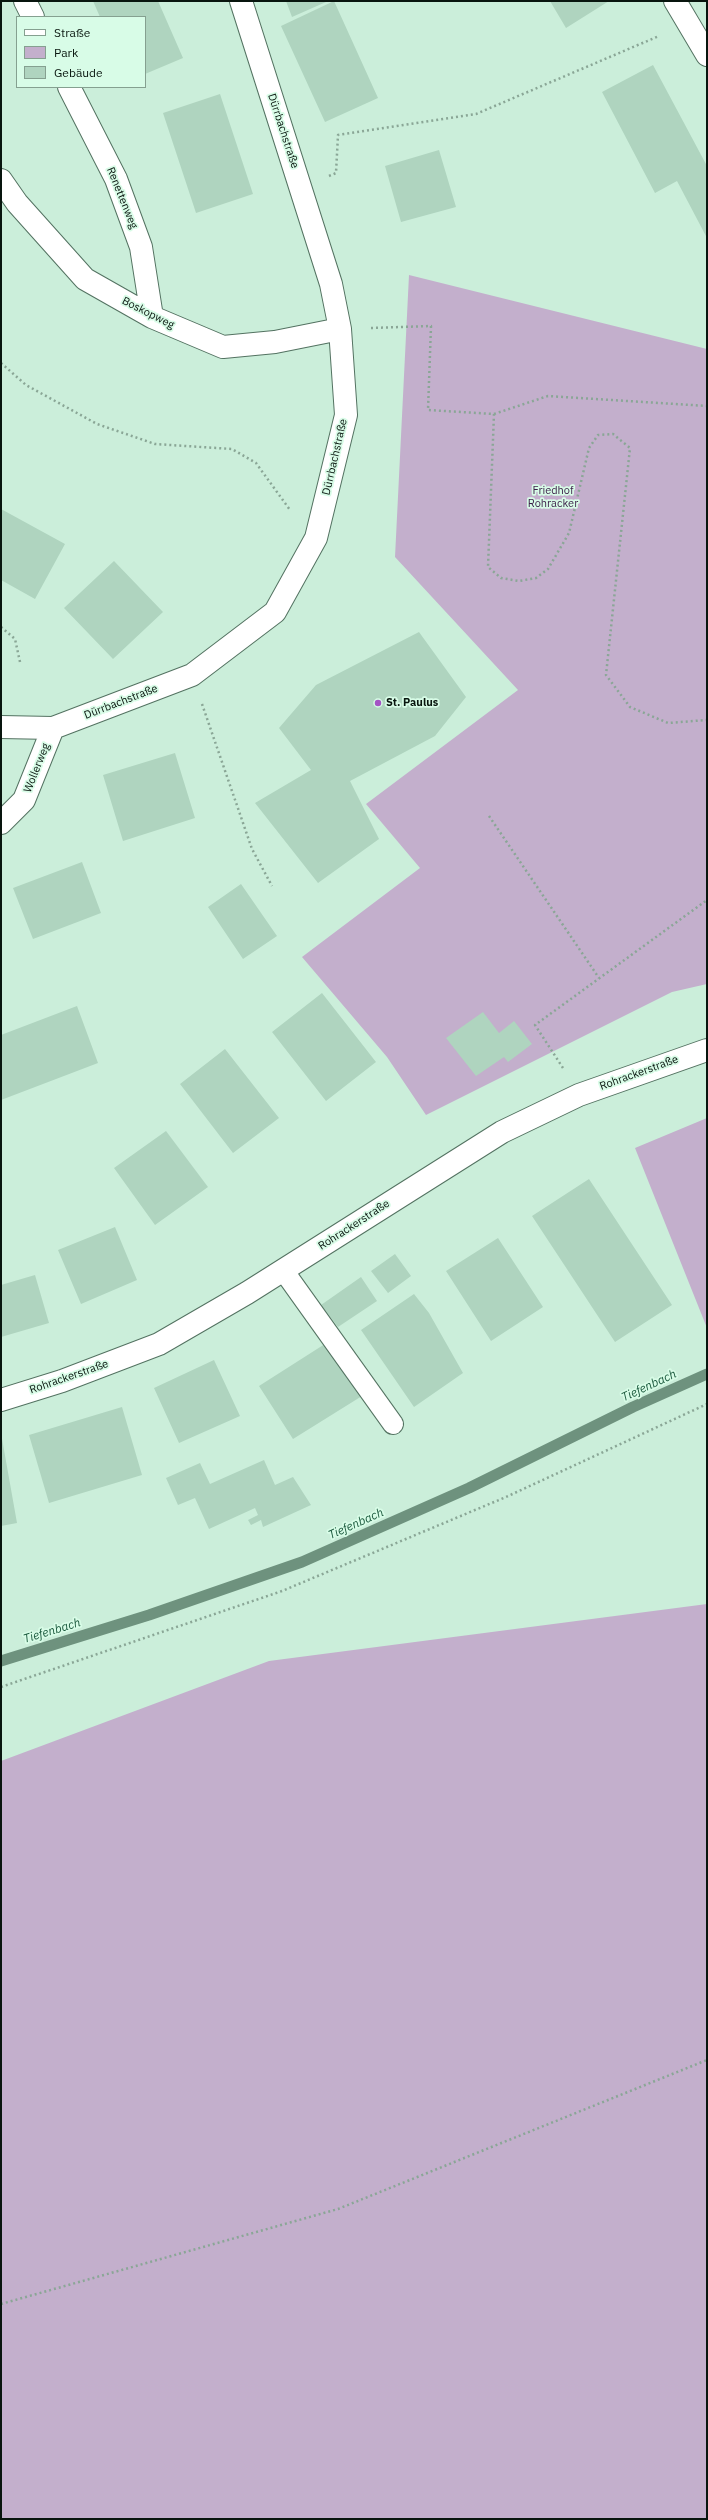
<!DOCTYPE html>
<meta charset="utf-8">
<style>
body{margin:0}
#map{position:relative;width:708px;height:2520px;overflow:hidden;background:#cbeeda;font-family:"IBM Plex Sans",sans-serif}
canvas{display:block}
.frame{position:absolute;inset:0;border:2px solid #08150e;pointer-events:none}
.legend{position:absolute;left:16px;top:16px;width:130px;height:72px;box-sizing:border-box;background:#d8fce7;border:1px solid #85a090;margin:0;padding:5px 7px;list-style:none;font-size:12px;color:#08150e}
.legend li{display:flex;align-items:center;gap:8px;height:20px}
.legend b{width:20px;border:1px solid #85a090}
</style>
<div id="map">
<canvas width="708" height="2520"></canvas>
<div class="frame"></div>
<ul class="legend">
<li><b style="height:5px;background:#fff"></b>Straße</li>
<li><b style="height:11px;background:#c3afcc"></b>Park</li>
<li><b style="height:11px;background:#afd4bf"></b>Gebäude</li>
</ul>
</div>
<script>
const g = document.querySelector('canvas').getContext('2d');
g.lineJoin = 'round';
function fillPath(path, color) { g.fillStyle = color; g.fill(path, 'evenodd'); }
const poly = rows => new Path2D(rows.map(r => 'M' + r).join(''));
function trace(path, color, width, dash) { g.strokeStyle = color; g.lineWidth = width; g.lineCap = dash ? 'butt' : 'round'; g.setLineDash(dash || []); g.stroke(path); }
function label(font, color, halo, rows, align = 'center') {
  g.font = font + ' "IBM Plex Sans",sans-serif'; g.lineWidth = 3.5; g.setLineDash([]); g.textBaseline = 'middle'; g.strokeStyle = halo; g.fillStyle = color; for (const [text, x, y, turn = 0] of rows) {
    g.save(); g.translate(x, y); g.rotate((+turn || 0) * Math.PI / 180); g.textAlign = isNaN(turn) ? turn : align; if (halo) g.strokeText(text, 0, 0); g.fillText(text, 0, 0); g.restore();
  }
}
fillPath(poly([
 [409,275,707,349,707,984,672,992,426,1115,387,1057,302,957,420,868,366,804,518,690,395,557],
 [707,1118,707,1328,635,1148],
 [707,1604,707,2519,1,2519,1,1761,269,1661]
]), '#c3afcc');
trace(poly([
 [1,1661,149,1615,302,1562,469,1488,633,1407,707,1374]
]), '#6e927e', 11);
fillPath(poly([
 [93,1,158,1,183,58,145,74,145,17,100,17],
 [286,1,326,1,326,2,292,17],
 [334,1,378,98,325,122,281,26],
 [550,1,609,1,566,28],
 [653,65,707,166,707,238,677,181,655,193,602,92],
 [220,94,253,194,196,213,163,113],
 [439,150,456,207,401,222,385,166],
 [1,509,65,544,35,599,1,580],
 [114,561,163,612,113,659,64,608],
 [419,632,466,697,435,736,350,781,379,839,318,883,255,803,311,770,279,728,316,685],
 [175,753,195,818,123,841,103,775],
 [82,862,101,913,33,939,13,888],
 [241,884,277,936,243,959,208,907],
 [322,993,376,1062,326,1101,272,1032],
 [77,1006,98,1063,1,1100,1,1035],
 [483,1012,499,1033,514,1021,532,1044,508,1062,504,1057,476,1076,446,1038],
 [225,1049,279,1118,233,1153,180,1084],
 [166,1131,208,1187,155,1225,114,1168],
 [589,1179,672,1305,615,1342,532,1216],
 [115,1227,137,1280,81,1304,58,1250],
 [498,1238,543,1307,491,1341,446,1271],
 [395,1254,411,1276,388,1293,371,1271],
 [35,1275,49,1323,1,1337,1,1285],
 [361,1277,377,1301,338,1327,321,1305],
 [414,1294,429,1313,463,1373,414,1407,361,1330],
 [328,1342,362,1396,293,1439,259,1386],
 [214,1360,240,1416,179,1443,154,1388],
 [122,1407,142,1475,49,1503,29,1435],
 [1,1433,17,1523,1,1526],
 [264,1460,275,1485,293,1477,311,1505,263,1527,261,1520,251,1525,248,1520,258,1515,255,1508,209,1529,195,1498,178,1505,166,1478,200,1463,210,1484]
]), '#afd4bf');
const lane = poly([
 [283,1270,393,1424]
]);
const street = poly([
 [25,1,33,17],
 [675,1,707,55],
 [69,87,116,179,141,247,152,317],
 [1,180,17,203,85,279,152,317,223,347,275,342,340,329],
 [1,727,53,728,192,675,275,612,316,538,346,415,340,329,331,284,241,1],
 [1,823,24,800,53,728]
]);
const secondary = poly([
 [1,1400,62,1381,159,1344,247,1293,502,1132,579,1095,707,1050]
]);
trace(lane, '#537261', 22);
trace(street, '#537261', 24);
trace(secondary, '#537261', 24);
trace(poly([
 [329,176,336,173,338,135,476,114,659,36],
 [371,328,431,326,428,410,494,414,488,567,501,578,519,581,536,578,548,569,569,533,589,448,598,435,613,434,630,448,606,675,630,707,668,723,707,720],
 [1,363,26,385,97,424,155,444,232,449,256,463,290,510],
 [494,414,548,396,707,406],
 [1,627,15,639,20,662],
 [202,704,252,849,272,886],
 [489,816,599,978],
 [563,1068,535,1025,707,900],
 [1,1687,282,1591,506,1497,707,1404],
 [1,2304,338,2209,707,2060]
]), '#8aa696', 2.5, [2, 3]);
trace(lane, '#fff', 20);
trace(street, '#fff', 22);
trace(secondary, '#fff', 22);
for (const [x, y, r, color] of [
 [378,703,4,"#a454c4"]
]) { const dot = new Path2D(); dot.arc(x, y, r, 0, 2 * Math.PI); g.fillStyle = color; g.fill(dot); trace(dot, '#d8fce7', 1.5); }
label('11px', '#08150e', '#d8fce7', [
 ["Dürrbachstraße",283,131,72],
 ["Renettenweg",122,198,68],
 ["Boskopweg",148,313,27],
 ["Dürrbachstraße",335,457,-77],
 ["Dürrbachstraße",121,702,-21],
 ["Wollerweg",37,768,-68],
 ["Rohrackerstraße",639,1073,-20],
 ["Rohrackerstraße",354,1225,-33],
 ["Rohrackerstraße",69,1377,-19]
]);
label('11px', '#3a1d47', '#d8fce7', [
 ["Friedhof",553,491],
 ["Rohracker",553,504]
]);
label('bold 11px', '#08150e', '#d8fce7', [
 ["St. Paulus",386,703]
], 'left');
label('italic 12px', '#1c5a3e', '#d8fce7', [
 ["Tiefenbach",649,1386,-25],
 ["Tiefenbach",356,1524,-24],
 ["Tiefenbach",52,1631,-17]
]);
</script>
